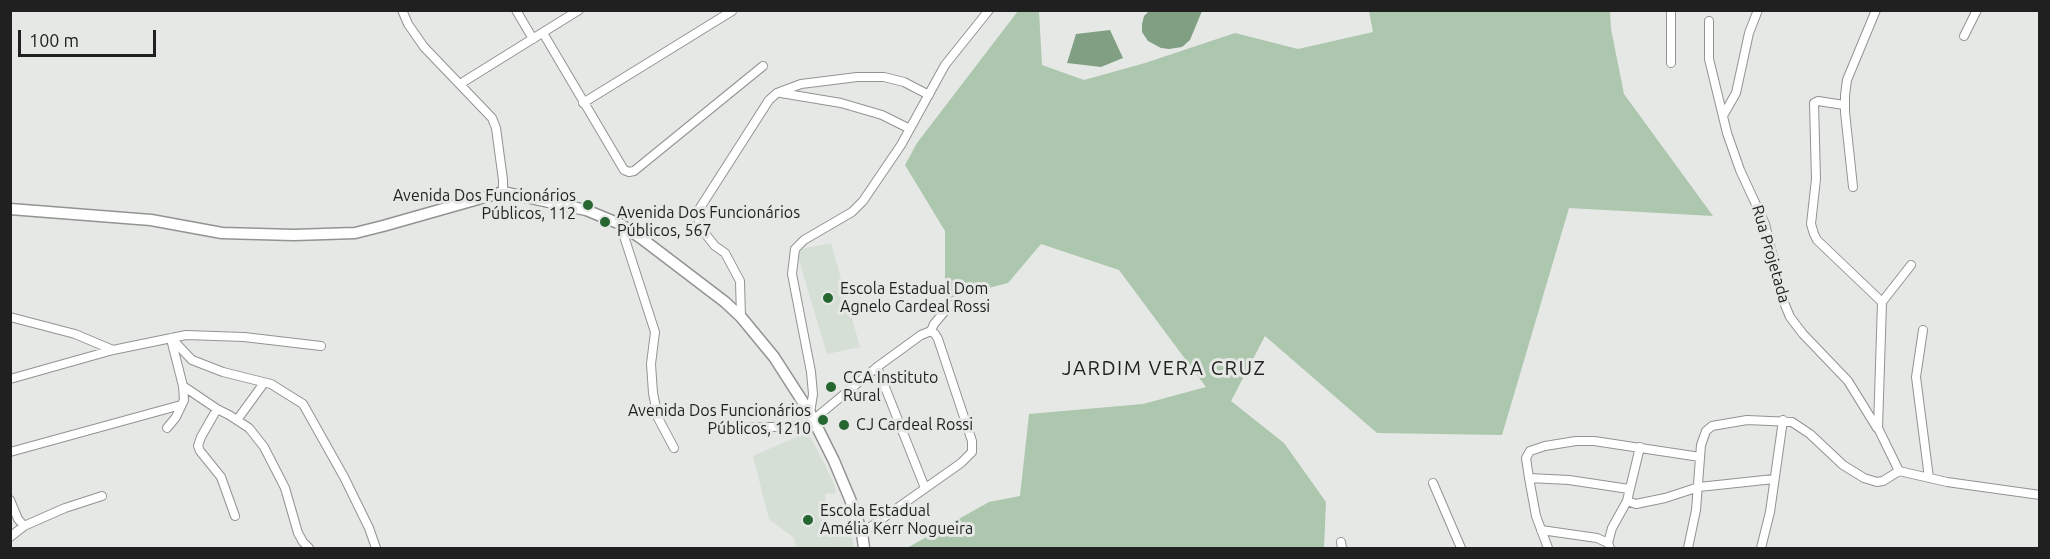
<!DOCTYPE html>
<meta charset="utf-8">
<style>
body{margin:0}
#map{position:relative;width:2050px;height:559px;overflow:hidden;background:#e5e8e5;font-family:Ubuntu,sans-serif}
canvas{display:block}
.frame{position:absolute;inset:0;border:12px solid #1f201f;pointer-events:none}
.scale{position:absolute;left:18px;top:30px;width:138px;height:27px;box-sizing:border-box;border:3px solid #1f201f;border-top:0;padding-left:8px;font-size:18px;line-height:21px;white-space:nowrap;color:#1f201f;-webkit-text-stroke:4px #e5e8e5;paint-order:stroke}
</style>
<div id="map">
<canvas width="2050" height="559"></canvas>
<div class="frame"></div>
<div class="scale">100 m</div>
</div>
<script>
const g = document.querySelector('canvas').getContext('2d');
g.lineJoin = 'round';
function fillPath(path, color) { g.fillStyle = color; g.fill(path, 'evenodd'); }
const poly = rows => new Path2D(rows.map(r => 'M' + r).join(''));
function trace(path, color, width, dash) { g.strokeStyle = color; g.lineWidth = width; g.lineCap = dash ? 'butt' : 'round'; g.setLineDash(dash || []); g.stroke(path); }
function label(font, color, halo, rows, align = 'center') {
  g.font = font + ' Ubuntu,sans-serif'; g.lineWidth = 6; g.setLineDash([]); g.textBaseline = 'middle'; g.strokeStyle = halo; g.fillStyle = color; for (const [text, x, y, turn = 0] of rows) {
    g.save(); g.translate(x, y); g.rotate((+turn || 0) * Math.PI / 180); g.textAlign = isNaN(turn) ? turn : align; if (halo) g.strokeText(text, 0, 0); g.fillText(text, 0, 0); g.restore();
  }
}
fillPath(poly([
 [831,243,860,347,827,354,796,250],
 [808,432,833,481,836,493,825,494,828,527,850,524,854,548,796,548,794,538,769,519,753,456]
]), '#d5dfd6');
fillPath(poly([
 [1018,11,1039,11,1042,65,1084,80,1145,63,1235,33,1298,49,1373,32,1369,11,1610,11,1611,29,1624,94,1713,216,1569,208,1502,435,1377,433,1265,336,1231,401,1284,443,1326,502,1324,548,907,548,989,502,1020,496,1029,414,1143,404,1206,387,1119,270,1041,244,1008,283,945,299,945,231,905,165,917,143]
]), '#adc6ae');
fillPath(poly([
 [1149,11,1152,10,1202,11,1190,40,1182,47,1169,49,1161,48,1148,41,1142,32,1142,24,1144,16],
 [1110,30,1123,58,1101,67,1067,63,1076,34]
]), '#819f83');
const minor = poly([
 [402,10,408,24,424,47,492,118,496,128,503,180,503,192],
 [516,10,533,39],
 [1671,10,1671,63],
 [1709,21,1709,59,1727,133,1740,170,1765,224,1783,300,1790,317,1803,334,1848,381,1877,428],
 [543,33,624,170,629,172,634,171,763,66],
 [1964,36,1977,10],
 [460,84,579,10],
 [781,93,841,103,882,115,910,129],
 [583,103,732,11],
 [1844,105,1818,101,1814,103,1816,179,1811,224,1814,234,1817,240,1882,302,1878,428,1899,471,1947,482,2040,495],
 [1724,114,1736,93,1749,33,1758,10],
 [1853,187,1845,112,1845,95,1847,80,1876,10],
 [620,224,655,332,651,364,653,393,658,418,674,448],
 [1882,302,1911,265],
 [10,317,75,334,113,350],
 [741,317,740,281,725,253,715,246,703,231,698,219,698,211,769,100,777,93,801,84,857,77,884,77,904,82,929,95],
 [1923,330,1916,377,1929,478],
 [931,331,934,324,950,305],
 [171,338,192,360,223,372,271,384,303,404,344,477,369,528,376,548],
 [877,367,925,488],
 [10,379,113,350,186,335,244,337,321,346],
 [183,386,217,409,229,415,249,428,264,447,285,488,298,533,303,542,309,548],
 [217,409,201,437,198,446,200,451,221,477,235,516],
 [810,413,813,394,811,372,792,274,795,249,804,240,852,212,863,201,901,145,945,65,989,10],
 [237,420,264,383],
 [813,420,877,367,921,335,931,331],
 [167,428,176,417,184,400,183,386,171,339],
 [726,428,816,426],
 [10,452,181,405],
 [1529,478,1569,480,1629,489],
 [1433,483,1461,548],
 [10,500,18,519,24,526],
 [1627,501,1636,504,1665,498,1699,487,1774,479],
 [1541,530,1597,538,1608,543],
 [862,533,961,463,972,452,972,441,938,339,935,334,931,331],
 [10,537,24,526,65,508,102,496],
 [1341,542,1342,548],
 [1548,548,1536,516,1529,478,1526,458,1530,451,1545,446,1576,441,1594,441,1700,457],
 [1610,548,1608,543,1612,528,1627,501,1640,447],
 [1688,548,1696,510,1701,445,1706,431,1712,426,1747,420,1792,422,1810,434,1843,465,1864,478,1877,482,1883,481,1899,471],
 [1761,548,1770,512,1783,420]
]);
const tertiary = poly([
 [10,209,151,220,222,233,294,235,355,233,383,226,503,192,586,210,620,224,641,238,725,302,741,317,774,357,810,413,834,461,850,499,862,533,864,548]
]);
trace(minor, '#919491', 10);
trace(tertiary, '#919491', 13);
trace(minor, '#fff', 8);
trace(tertiary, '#fff', 10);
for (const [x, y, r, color] of [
 [588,205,6,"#266630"],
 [605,222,6,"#266630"],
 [828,298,6,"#266630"],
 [831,387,6,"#266630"],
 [823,420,6,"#266630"],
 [844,425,6,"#266630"],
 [808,520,6,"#266630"]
]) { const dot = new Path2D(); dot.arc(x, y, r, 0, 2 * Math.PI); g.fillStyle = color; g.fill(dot); trace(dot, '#e5e8e5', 2); }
label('16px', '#1f201f', '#e5e8e5', [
 ["Avenida Dos Funcionários",576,196,"right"],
 ["Públicos, 112",576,214,"right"],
 ["Avenida Dos Funcionários",617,213],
 ["Públicos, 567",617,231],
 ["Escola Estadual Dom",840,289],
 ["Agnelo Cardeal Rossi",840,307],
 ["CCA Instituto",843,378],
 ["Rural",843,396],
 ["Avenida Dos Funcionários",811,411,"right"],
 ["Públicos, 1210",811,429,"right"],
 ["CJ Cardeal Rossi",856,425],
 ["Escola Estadual",820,511],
 ["Amélia Kerr Nogueira",820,529]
], 'left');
label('16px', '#1f201f', '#e5e8e5', [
 ["Rua Projetada",1771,254,74]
]);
g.letterSpacing = '1.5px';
label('20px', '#1f201f', '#e5e8e5', [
 ["JARDIM VERA CRUZ",1164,368]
]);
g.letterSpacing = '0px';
</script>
